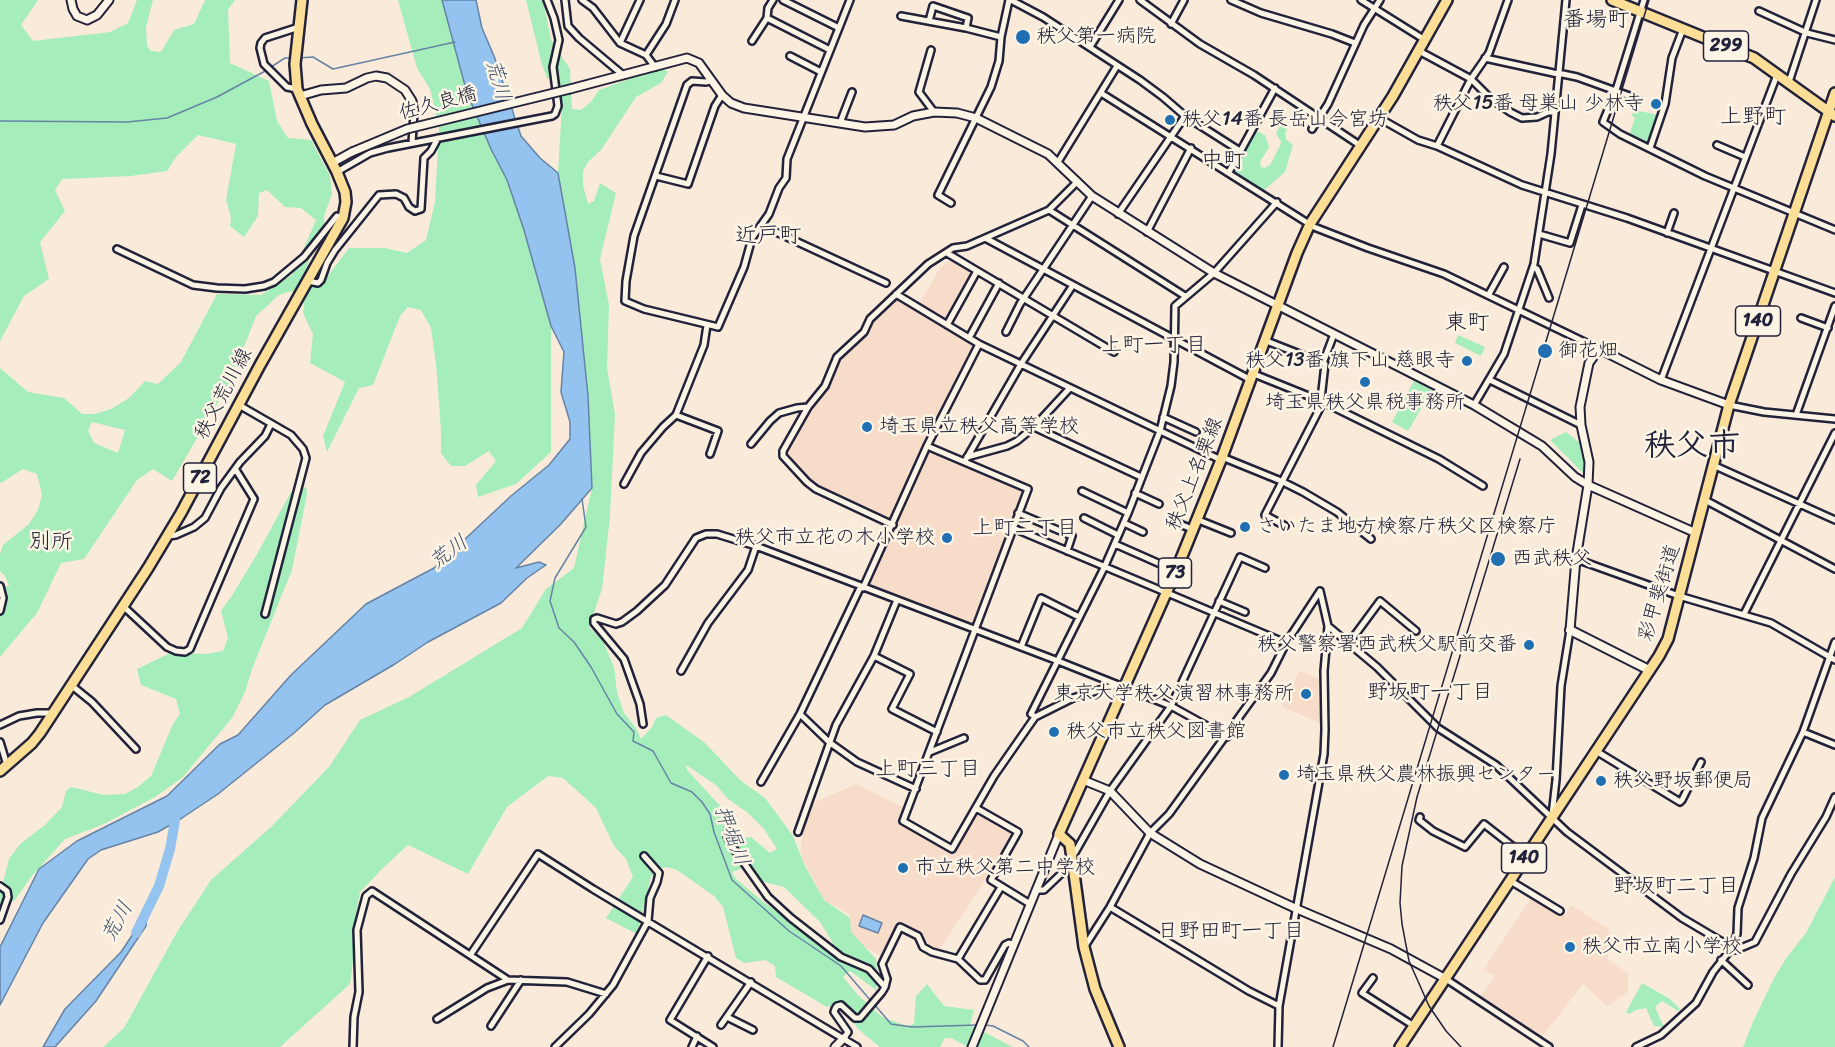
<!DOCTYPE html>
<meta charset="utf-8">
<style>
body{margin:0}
canvas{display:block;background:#faead9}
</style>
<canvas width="1835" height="1047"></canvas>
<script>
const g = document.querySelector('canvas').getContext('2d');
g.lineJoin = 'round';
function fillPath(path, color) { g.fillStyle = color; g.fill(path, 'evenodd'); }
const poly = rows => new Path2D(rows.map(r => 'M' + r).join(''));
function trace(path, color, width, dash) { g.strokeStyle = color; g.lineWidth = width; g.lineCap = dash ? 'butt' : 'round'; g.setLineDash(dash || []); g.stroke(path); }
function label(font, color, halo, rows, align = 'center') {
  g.font = font + ' Sriracha,"Klee One",sans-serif'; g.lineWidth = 5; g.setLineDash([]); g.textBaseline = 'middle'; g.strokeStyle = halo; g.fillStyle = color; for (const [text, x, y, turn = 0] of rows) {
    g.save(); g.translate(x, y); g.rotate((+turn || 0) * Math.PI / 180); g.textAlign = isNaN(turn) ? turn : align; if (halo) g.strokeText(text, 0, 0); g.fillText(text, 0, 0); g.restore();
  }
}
fillPath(poly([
 [952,259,976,273,949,325,918,306,940,268],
 [896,294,979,344,927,446,1028,489,974,629,863,588,891,524,816,489,783,456,808,407,825,386,837,357,861,335,870,319],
 [1299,671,1324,680,1325,725,1282,707],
 [856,784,908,810,903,821,952,849,976,808,1018,832,991,880,986,879,937,953,922,945,918,936,900,928,884,958,848,937,851,915,824,900,802,858,801,842,811,804],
 [1532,897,1565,916,1571,905,1609,929,1608,959,1628,974,1628,992,1607,1006,1583,984,1539,1040,1477,1000,1495,977,1484,969]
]), '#f8dcca');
fillPath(poly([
 [0,0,38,0,21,25,33,41,110,32,128,23,137,0,153,0,146,27,147,46,151,51,161,52,174,30,194,24,205,0,235,0,228,10,230,63,269,81,277,121,288,138,311,140,330,176,332,194,324,216,325,229,314,240,304,279,309,288,321,285,349,248,385,248,407,253,426,240,435,202,439,128,430,89,417,68,398,0,442,0,467,93,491,149,507,180,524,230,551,326,551,452,516,484,478,497,476,485,496,461,489,451,465,466,451,466,441,453,441,430,436,365,431,328,421,310,408,307,400,316,373,385,359,388,327,452,323,436,345,382,310,363,313,334,303,313,305,296,292,291,279,295,256,316,231,380,172,481,153,469,137,480,84,559,61,563,37,613,0,657,0,588,9,586,5,576,0,571,0,554,3,545,29,524,38,510,42,495,37,474,23,469,1,483,0,482,0,368,28,392,64,398,82,414,95,414,111,409,129,398,145,381,158,384,181,362,217,294,261,295,292,275,316,220,301,208,285,207,267,190,259,193,258,216,244,237,230,226,231,217,226,200,236,144,198,135,176,157,167,171,131,176,62,179,55,190,65,211,40,242,49,279,24,296,0,341],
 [92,422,125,430,118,453,94,443,88,430],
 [526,0,543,0,551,40,570,69,572,109,581,110,591,102,599,90,662,67,668,72,661,83,636,97,601,150,588,162,583,171,583,185,588,204,594,201,600,183,616,193,600,259,609,305,607,368,615,414,610,516,602,589,589,627,603,641,614,667,617,692,624,713,636,728,641,739,652,727,656,718,666,715,705,743,740,780,765,798,793,836,805,866,824,900,850,918,851,932,876,959,878,980,876,990,850,971,843,977,857,994,882,1017,907,1026,914,1024,916,996,927,984,944,1006,974,1010,970,1025,1013,1047,968,1047,951,1038,945,1038,940,1047,880,1047,858,1029,848,1014,847,1007,839,1002,827,1007,776,977,775,966,766,960,744,963,736,958,723,907,714,896,677,870,667,867,661,868,651,877,637,934,606,918,633,877,626,859,614,846,596,808,563,778,548,776,507,807,468,874,408,845,383,868,360,892,356,914,355,947,350,984,280,1047,103,1047,124,1028,177,932,211,880,272,826,329,767,360,720,409,697,522,628,546,589,574,568,592,488,588,396,575,268,558,173,562,105,557,81,547,78,542,65],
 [686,765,716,785,727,798,748,813,764,829,777,849,770,853,751,837,736,839,725,832,722,808,687,770],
 [751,865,760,881,784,887,820,922,833,943,824,946,766,904,736,879,732,872],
 [1634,110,1659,115,1649,145,1629,136,1635,118,1632,116],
 [1282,123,1288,127,1285,134,1286,139,1293,145,1285,172,1264,190,1232,172,1254,133,1259,132,1265,135,1269,147,1260,162,1261,167,1265,168,1270,165,1280,146,1281,142,1276,133],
 [1458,335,1485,347,1481,356,1455,343],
 [1414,381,1432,390,1408,431,1392,422],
 [1566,432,1580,443,1582,448,1586,469,1583,473,1550,440],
 [306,487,307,494,292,570,252,669,245,692,232,718,182,778,155,797,104,824,65,839,31,877,15,900,2,908,0,912,0,885,3,882,9,859,20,844,45,825,62,807,66,791,71,787,104,795,125,794,138,787,151,776,173,724,180,714,176,699,141,685,137,669,170,653,206,654,223,651,228,638,221,611,233,594,256,556,291,492],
 [1835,877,1835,1047,1743,1047,1753,1022,1774,978,1787,957,1806,933],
 [1642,983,1670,999,1680,1009,1678,1011,1662,1001,1655,1007,1664,1027,1654,1026,1646,1008,1636,1010,1629,1014,1626,1012]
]), '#a5eebb');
const water = poly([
 [442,0,476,0,482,28,494,56,521,136,540,158,558,173,575,268,588,396,592,488,560,525,516,568,539,562,546,565,527,578,501,603,428,642,395,664,325,705,294,733,218,794,182,818,158,832,101,850,88,859,43,923,0,1005,0,947,39,869,77,841,167,796,220,744,238,735,291,675,366,604,434,568,511,496,549,465,570,439,570,422,561,392,564,352,551,326,524,230,507,180,491,149,467,93,442,0],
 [147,913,146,926,96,1001,55,1047,43,1047,65,1009,121,952,147,913],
 [863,915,882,923,878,933,859,926,863,915]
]);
fillPath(water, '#93c3ee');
trace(water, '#6683a6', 1.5);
trace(poly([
 [298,58,313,57,333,69,455,42],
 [271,67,285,58,290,58],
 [0,121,127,122,167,118,217,97,267,70],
 [582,499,586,527,555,578,550,601,559,628,574,642,591,667,617,714,634,732,633,741,653,751,671,783,692,792,702,802,710,814,714,832,732,880,789,931,841,966,871,1001],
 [874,1004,891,1024,912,1027,977,1025],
 [985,1025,993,1026,1023,1041,1029,1047]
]), '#6683a6', 1.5);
trace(poly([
 [136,933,159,886,170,849,177,809]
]), '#93c3ee', 10);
const minor = poly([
 [565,0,568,26,579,38,623,75],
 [582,0,593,8,620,43,646,55,655,67],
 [783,0,839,28],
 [1011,0,1043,17,1140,80,1163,97,1185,116,1240,151],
 [1140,0,1200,44,1254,75,1361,146],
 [1231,0,1261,13,1332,34,1355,43],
 [1361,0,1425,40],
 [1644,0,1616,90,1603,122,1620,134,1705,176,1835,230],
 [1759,11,1807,33,1835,40],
 [901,16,966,28,1001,37],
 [767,18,830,50],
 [929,21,933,6,968,18,966,28],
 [1171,24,1184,0],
 [752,41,767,18,768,8,773,0],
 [620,43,640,0],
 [1090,47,1119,0],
 [931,50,919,92,934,112],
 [1419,51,1471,79,1490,98,1510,112,1522,118,1537,117,1548,112,1554,112],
 [646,55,666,24,675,0],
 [790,56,821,72],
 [1485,58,1558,74],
 [1558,73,1577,77,1638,99],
 [710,81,706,82,692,81,687,85,634,236,626,281,625,301,644,309,718,327,744,267,752,238,769,214,779,188,786,178,787,159,850,0],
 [1789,82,1816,0],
 [297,89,287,87,264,64,260,48,261,43,265,38,299,27],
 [1101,93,1314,227,1368,248,1444,274,1599,349],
 [1379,118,1418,140,1437,146,1522,185,1627,218,1835,293],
 [840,123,852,92],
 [1312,129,1328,104,1364,25,1380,0],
 [412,143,414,113],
 [1717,145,1745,157],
 [1437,146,1471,79,1489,53,1508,0],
 [1650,148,1665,104,1672,58,1683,29],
 [1058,162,1117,66],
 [337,172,370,153,388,148,552,116,555,114,558,106,553,67,559,40,554,18,547,0],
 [1229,172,1275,88],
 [656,176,688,184,715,106,722,95],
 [951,203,938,195,991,87,999,61,1001,37,1009,0],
 [1049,210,1185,296],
 [1118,214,1185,116],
 [761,225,886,283],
 [1147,232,1191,148],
 [1667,233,1674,213],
 [1539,234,1570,243,1582,205],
 [987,239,1251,380],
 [117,249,193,285,217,288,245,289,264,286,274,282,304,257,337,216,343,218],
 [947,253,1114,352],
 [1533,267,1537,269,1549,298],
 [308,281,318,283,321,280,327,263,335,250,379,195,396,194,404,198,409,207,415,211,421,209,424,158,431,151,438,138],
 [896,294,979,344,1221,460],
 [1489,294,1504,267],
 [1801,318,1828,328],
 [947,325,977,271],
 [1006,332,1020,304,1092,196],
 [969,338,999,283],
 [1264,340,1325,364,1320,408,1265,515,1285,526],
 [1323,363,1334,334],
 [1254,374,1321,401,1439,459,1483,486],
 [1490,380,1581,425],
 [1661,380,1777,75],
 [239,405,291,435,303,449,306,458,265,614],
 [1474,405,1504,354,1534,264,1551,154,1566,0],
 [1729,405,1764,412,1835,419],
 [676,415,718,431,710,454],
 [1796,415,1835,306],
 [1163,417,1196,432],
 [1034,427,1141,477],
 [751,444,770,421,779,413,797,408,808,407],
 [927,446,1028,489,903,821,952,849,994,776,1035,717,1031,714,1104,568,1128,513,1160,431,1171,386,1174,362,1175,306,1214,273,1277,202],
 [967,457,1007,446,1017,441,1034,427,1069,389],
 [1222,457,1281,481,1303,492,1337,512,1371,539],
 [965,461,1021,364,1073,285],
 [1713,465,1835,520],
 [624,484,641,453,663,427,676,415,704,345,707,325],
 [1082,491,1128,513],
 [1135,493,1159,504],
 [1705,500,1835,569],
 [1018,513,1072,536,1067,551],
 [1084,518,1118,535],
 [1196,519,1231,533],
 [1170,520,1192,529],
 [1124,523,1143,532],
 [893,525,816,489,807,482,783,456,783,451,808,407,825,386,837,357,864,332,870,319,928,264,953,248,967,246,1049,210,1076,183],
 [1013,528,1286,643],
 [168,536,176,535,194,527,205,518,221,488,240,462,265,436,271,424],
 [1115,544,1176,571],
 [1576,559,1679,596,1771,623,1835,660],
 [0,586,3,598,0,611],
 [863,588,927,446,979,344],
 [1219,601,1245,612],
 [123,606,167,647,176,651,185,652,190,649,254,499,236,470],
 [1744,614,1835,433],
 [1328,626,1377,667,1438,728,1496,765,1567,832,1682,918,1736,950,1755,942,1791,874,1826,817,1835,797],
 [1349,643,1380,601,1416,631],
 [1021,647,1041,598,1079,617],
 [874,656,910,674,892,709,937,732],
 [681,671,708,623,748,570,756,546],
 [71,685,92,702,136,749],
 [800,714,829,742,857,762,916,789],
 [1035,717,1073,698,1116,685],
 [643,724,640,704,624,659,594,623,594,619,597,618,616,624,622,622,637,611,665,585,696,538,706,534,717,534,756,546,1058,661,1171,706,1227,737],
 [0,725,19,716,37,713,53,713],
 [1803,732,1835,745],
 [0,742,7,765],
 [1596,751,1680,802,1682,800,1701,762],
 [930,752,964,738],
 [761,782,800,714,861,586],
 [976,808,1018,832,991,880,1030,904],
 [1552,815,1556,780,1561,686,1570,630],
 [1420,817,1419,820,1433,831,1465,847,1484,824,1525,856],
 [728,830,727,836,732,846,768,897,791,918,841,957,869,969,885,987],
 [798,832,836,725,874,656,897,600],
 [1509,880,1560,911],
 [0,886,7,891,8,897,0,920],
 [1036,890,1044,890,1065,870,1110,791,1171,706,1240,557,1265,568],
 [1110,907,1249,991,1279,1006],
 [1085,946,1110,907,1150,833,1169,814,1271,673,1286,643,1320,591],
 [471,954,538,854,593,889,857,1047],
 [708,956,670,1020,713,1047],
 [958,959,1001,887],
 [1721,960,1748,985],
 [1373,978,1362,993,1414,1026],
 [1446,979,1549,1047],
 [727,1017,753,1030],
 [437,1019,487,988,508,980,567,982,606,994],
 [721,1025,751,982],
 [491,1026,521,980],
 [844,1038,848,1032,834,1012,835,1009,837,1006,841,1005,855,1018,860,1018,882,992,885,987,887,979,882,964,900,927,918,936,923,947,932,952,958,959,980,980,985,980,1005,945,1009,943,1014,945],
 [353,1047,354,1017,359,992,357,930,366,896,372,891,508,980],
 [555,1047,589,1014,613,985,648,921,650,898,657,882,659,873,644,856],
 [692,1047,697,1036],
 [1278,1047,1279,1006,1324,754,1325,730,1324,671,1328,626,1320,591],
 [1636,1047,1661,1035,1696,1003,1713,972,1731,949,1737,934,1738,908,1754,858,1762,818,1803,732,1835,642]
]);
const tertiary = poly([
 [71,0,73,9,77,16,87,20,97,15,109,0],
 [570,89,687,58,699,63,722,95,731,103,744,108,865,127,894,125,913,116,934,112,957,113,976,118,1048,154,1092,196,1214,273,1474,405,1542,446,1575,477,1588,485,1696,533],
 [300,96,321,90,346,88,367,78,376,76,387,78,405,90,412,101,414,113],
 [332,163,352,152],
 [1570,630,1576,559,1588,485,1589,462,1581,425,1580,407,1589,363,1599,349,1661,380,1729,405],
 [1083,780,1110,791,1150,833,1200,864,1297,909,1391,949,1446,979],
 [835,1047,844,1038],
 [972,1047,1059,834]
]);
const secondary = poly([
 [1570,630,1649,670]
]);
const primary = poly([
 [0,771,32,743,40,733,148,568,181,513,260,365,343,218,346,202,345,192,337,172,312,124,297,89,295,64,302,0],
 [1119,1047,1095,989,1084,947,1070,844,1059,834,1176,571,1221,460,1297,253,1310,224,1393,96,1447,0]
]);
const trunk = poly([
 [1612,0,1754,58,1835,116],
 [1400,1047,1659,656,1668,639,1729,405,1835,93]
]);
trace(minor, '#22223b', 10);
trace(tertiary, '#22223b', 11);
trace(secondary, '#22223b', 12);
trace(primary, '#22223b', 14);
trace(trunk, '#22223b', 14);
trace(minor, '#fcf5e5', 5);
trace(tertiary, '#fcf5e5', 7);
trace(secondary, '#fcf5e5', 8);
trace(primary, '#fdde96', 9);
trace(trunk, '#fdde96', 9);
trace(poly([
 [1333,1047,1649,0],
 [1461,1047,1446,1031,1429,1006,1409,961,1402,924,1400,903,1402,866,1417,797,1520,459]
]), '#22223b', 1.5);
const tertiaryBridge = poly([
 [352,152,407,129,570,89]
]);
trace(tertiaryBridge, '#22223b', 11, []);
trace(tertiaryBridge, '#fcf5e5', 7);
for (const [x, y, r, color] of [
 [1023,37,8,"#1f6fb2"],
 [1656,104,6,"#1f6fb2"],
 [1170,120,6,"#1f6fb2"],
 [1545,351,8,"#1f6fb2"],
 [1467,361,6,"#1f6fb2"],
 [1365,382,6,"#1f6fb2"],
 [867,427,6,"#1f6fb2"],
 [1245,527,6,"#1f6fb2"],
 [947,538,6,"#1f6fb2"],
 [1498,559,8,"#1f6fb2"],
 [1529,645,6,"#1f6fb2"],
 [1306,694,6,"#1f6fb2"],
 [1054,732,6,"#1f6fb2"],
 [1284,775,6,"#1f6fb2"],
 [1601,781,6,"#1f6fb2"],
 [903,868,6,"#1f6fb2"],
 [1570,947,6,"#1f6fb2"]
]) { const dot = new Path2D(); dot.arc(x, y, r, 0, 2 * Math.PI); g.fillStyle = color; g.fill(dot); trace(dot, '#fcf5e5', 2); }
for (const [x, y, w] of [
 [1726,46,45],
 [1758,321,45],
 [200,478,33],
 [1175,573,33],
 [1524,858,45]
]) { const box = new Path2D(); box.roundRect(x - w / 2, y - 15, w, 30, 4.5); g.fillStyle = '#fcf5e5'; g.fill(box); trace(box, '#22223b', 1.5); }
label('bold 18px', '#22223b', null, [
 ["299",1726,46],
 ["140",1758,321],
 ["72",200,478],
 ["73",1175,573],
 ["140",1524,858]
]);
label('20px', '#22223b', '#fcf5e5', [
 ["秩父第一病院",1036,37],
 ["秩父15番 母巣山 少林寺",1644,104,"right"],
 ["秩父14番 長岳山今宮坊",1182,120],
 ["御花畑",1558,351],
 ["秩父13番 旗下山 慈眼寺",1455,361,"right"],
 ["埼玉県秩父県税事務所",1365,403,"center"],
 ["埼玉県立秩父高等学校",879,427],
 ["さいたま地方検察庁秩父区検察庁",1257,527],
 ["秩父市立花の木小学校",935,538,"right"],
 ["西武秩父",1512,559],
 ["秩父警察署西武秩父駅前交番",1517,645,"right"],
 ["東京大学秩父演習林事務所",1294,694,"right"],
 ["秩父市立秩父図書館",1066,732],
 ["埼玉県秩父農林振興センター",1296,775],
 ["秩父野坂郵便局",1613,781],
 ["市立秩父第二中学校",915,868],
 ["秩父市立南小学校",1582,947]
], 'left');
label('20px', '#22223b', '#fcf5e5', [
 ["佐久良橋",438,104,-15],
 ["秩父荒川線",224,394,-62],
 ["秩父上名栗線",1195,474,-68],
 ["彩甲斐街道",1660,593,-73]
]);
label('italic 21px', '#445271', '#fcf5e5', [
 ["荒川",497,80,74],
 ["荒川",449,553,-37],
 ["押堀川",731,836,69],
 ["荒川",118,922,-61]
]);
label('21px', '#22223b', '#fcf5e5', [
 ["上町一丁目",1154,346],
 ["上町二丁目",1025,529],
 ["野坂町一丁目",1430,693],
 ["上町三丁目",928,770],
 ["野坂町二丁目",1676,887],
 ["日野田町一丁目",1231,932]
]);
label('22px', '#22223b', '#fcf5e5', [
 ["番場町",1596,20],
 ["上野町",1753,117],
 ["中町",1223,161],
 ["近戸町",768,236],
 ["東町",1467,323],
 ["別所",51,542]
]);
label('bold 32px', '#22223b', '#fcf5e5', [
 ["秩父市",1692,447]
]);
</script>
